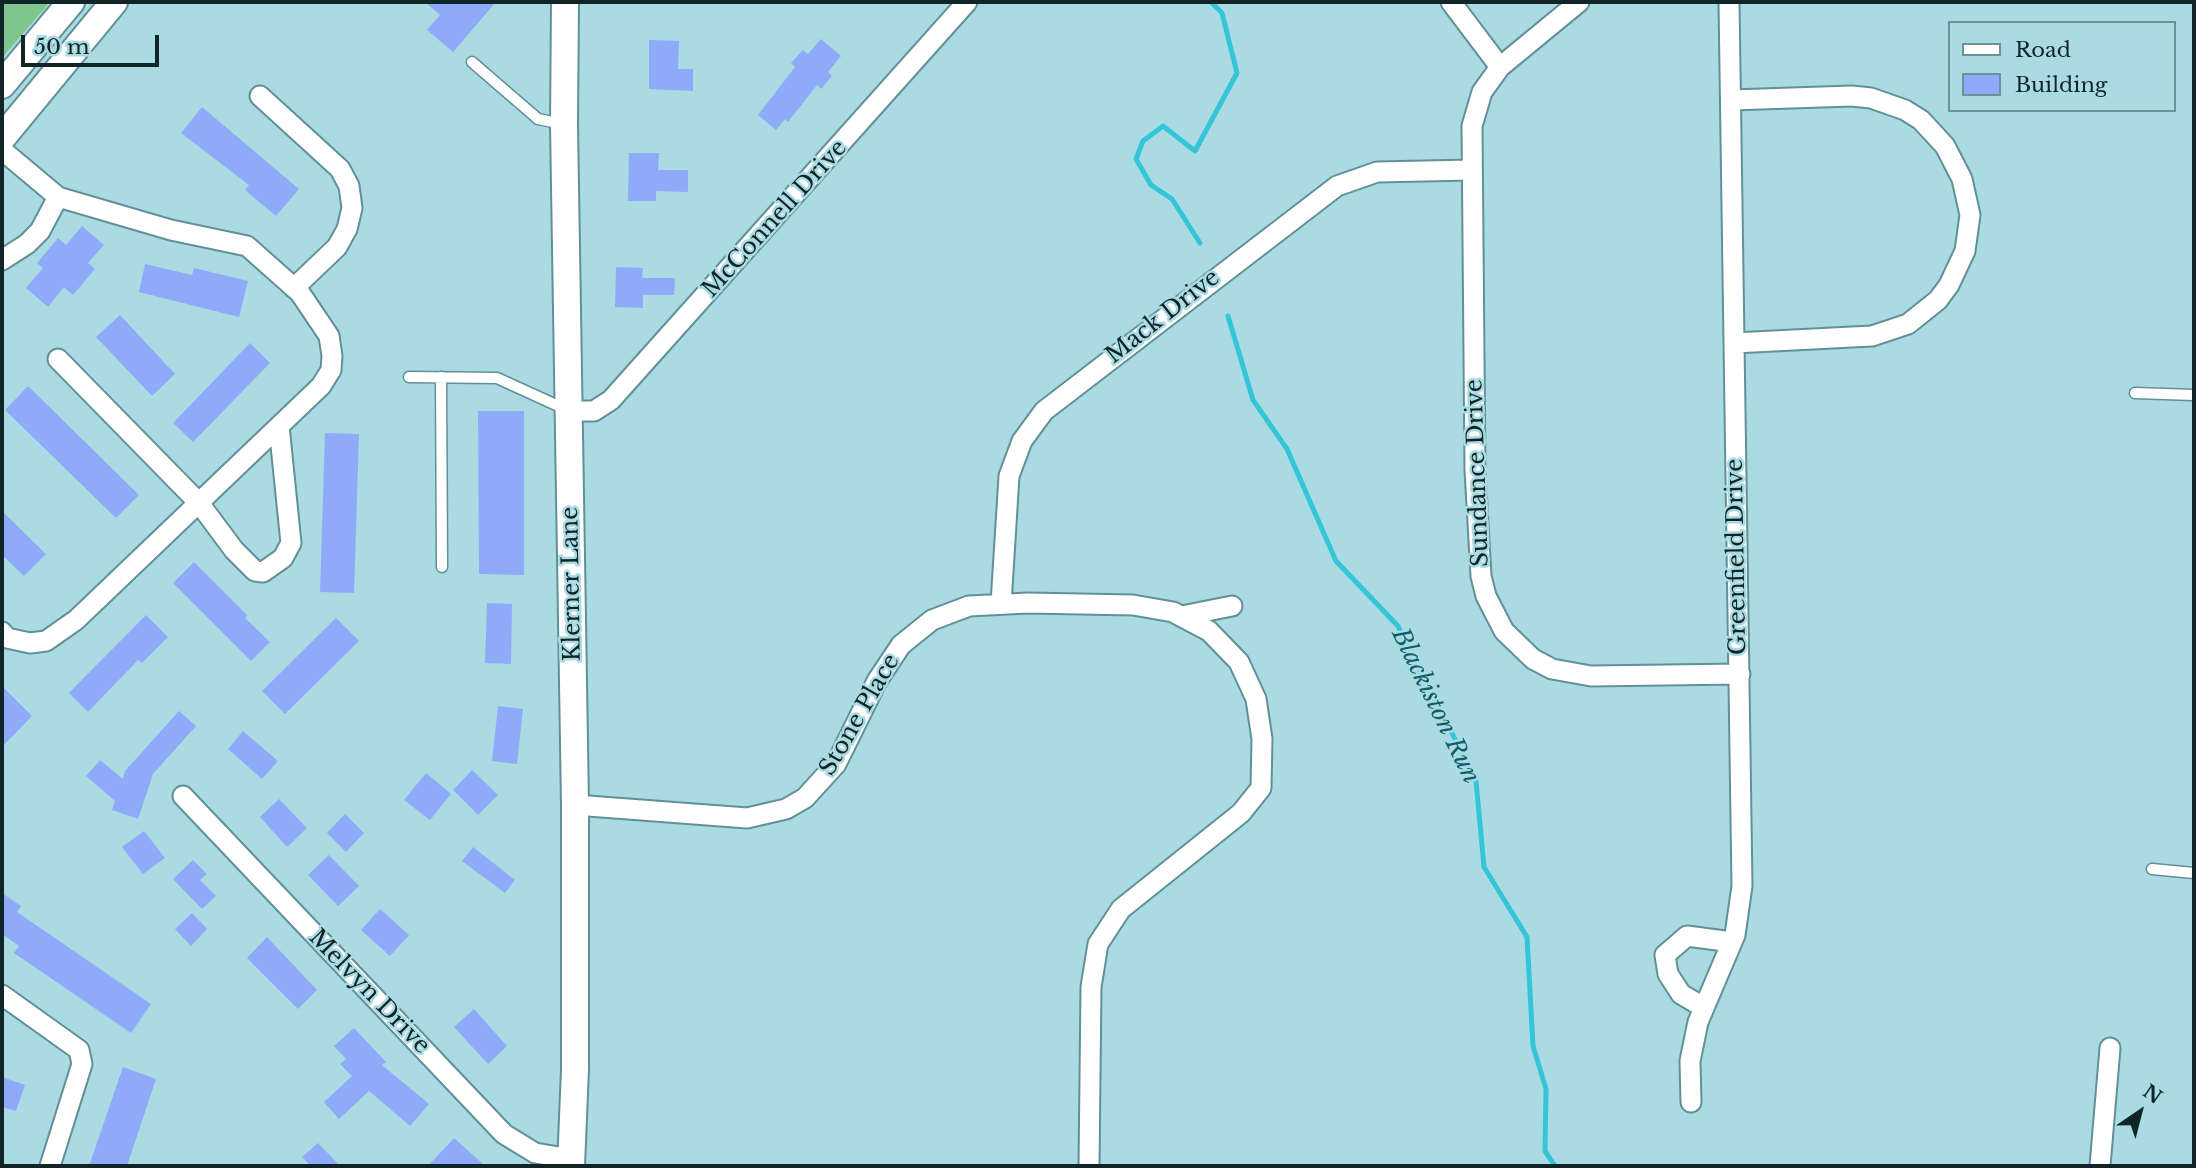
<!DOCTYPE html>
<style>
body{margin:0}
#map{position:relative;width:2196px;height:1168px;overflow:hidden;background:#aadbe3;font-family:"Libre Baskerville",serif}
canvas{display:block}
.frame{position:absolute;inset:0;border:4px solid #112427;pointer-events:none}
.legend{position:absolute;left:1948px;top:21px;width:228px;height:91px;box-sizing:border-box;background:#aadbe3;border:2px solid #6d9298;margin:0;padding:9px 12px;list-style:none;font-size:21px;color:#112427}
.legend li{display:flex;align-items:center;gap:14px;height:35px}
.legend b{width:35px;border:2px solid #6d9298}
.north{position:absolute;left:2105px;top:1077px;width:70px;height:70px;-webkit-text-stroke:5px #aadbe3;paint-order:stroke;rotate:35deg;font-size:19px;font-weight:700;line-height:28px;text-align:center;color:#112427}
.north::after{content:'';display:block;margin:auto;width:24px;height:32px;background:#112427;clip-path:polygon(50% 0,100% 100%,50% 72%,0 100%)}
.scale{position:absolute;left:21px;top:35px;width:138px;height:32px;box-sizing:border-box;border:4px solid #112427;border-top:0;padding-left:9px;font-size:21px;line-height:24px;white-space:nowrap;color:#112427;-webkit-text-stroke:5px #aadbe3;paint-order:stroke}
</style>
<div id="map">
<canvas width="2196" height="1168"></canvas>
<div class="frame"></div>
<ul class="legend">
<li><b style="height:9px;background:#fff"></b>Road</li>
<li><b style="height:19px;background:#8faaf9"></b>Building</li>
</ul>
<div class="north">N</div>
<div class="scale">50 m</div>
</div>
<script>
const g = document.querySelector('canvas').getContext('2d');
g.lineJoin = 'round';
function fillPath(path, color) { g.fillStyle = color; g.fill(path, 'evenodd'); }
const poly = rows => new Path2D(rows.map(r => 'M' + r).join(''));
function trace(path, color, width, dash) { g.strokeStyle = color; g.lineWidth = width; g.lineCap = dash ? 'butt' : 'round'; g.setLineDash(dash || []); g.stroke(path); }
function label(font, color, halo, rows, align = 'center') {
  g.font = font + ' "Libre Baskerville",serif'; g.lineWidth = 5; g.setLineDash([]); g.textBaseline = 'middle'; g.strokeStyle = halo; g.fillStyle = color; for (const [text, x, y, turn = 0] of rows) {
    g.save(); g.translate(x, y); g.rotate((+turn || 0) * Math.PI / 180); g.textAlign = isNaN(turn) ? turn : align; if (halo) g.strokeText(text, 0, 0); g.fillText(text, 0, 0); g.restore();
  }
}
fillPath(poly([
 [2,2,50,2,2,58]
]), '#7ec78c');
trace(poly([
 [1200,243,1172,199,1151,185,1136,159,1143,141,1163,126,1195,151,1237,73,1222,13,1211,2],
 [1228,316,1253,400,1287,449,1336,561,1398,626,1476,781,1484,867,1527,937,1533,1046,1546,1089,1545,1151,1555,1166]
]), '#35c5d9', 5);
fillPath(poly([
 [425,2,496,2,453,52,427,30,440,15],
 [821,39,841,56,828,72,832,76,821,89,817,85,788,122,785,119,776,130,758,115,795,67,791,63,803,50,808,54],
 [649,40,679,41,678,69,693,69,693,91,649,89],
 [202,107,299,189,276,216,245,190,249,185,181,133],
 [629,153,659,153,658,170,688,170,688,192,656,191,656,201,628,201],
 [82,226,104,245,88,263,95,269,73,295,64,287,48,307,26,288,43,268,37,263,58,238,66,245],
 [145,264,192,275,194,268,248,281,239,317,139,292],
 [616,267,643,268,642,278,675,278,674,295,643,295,643,308,615,307],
 [120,315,175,374,152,396,96,337],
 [250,343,270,363,193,442,173,423],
 [28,386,139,495,116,518,5,410],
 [478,411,524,411,524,575,479,574],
 [325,433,359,434,354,593,320,592],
 [2,511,46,554,24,576,2,555],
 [194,562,247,615,245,618,270,642,251,661,173,583],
 [487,603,512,604,511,664,485,663],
 [146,615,168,637,142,663,138,660,88,712,69,693],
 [336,618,359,641,285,714,262,691],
 [2,686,32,716,2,747],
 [498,706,523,709,517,764,492,761],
 [179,711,196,726,153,774,138,819,112,810,115,801,86,776,100,760,123,779,125,771],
 [243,731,278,761,262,779,228,749],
 [472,770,498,795,478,815,453,790],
 [426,773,451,794,430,820,404,800],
 [279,799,307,828,287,847,260,817],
 [345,814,364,833,346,852,327,833],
 [144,831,165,858,143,874,122,847],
 [473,847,515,880,505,893,462,861],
 [329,855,359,886,338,906,308,875],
 [193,860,207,874,200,880,216,896,202,909,173,879],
 [2,893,21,906,17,912,151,1004,131,1033,14,953,19,946,2,934],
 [380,909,409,935,390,956,361,930],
 [192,913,207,929,191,946,175,929],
 [267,937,317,990,298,1009,247,958],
 [474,1009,507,1046,488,1064,454,1027],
 [354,1028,386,1062,382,1065,429,1104,410,1126,369,1091,339,1119,324,1102,352,1076,340,1064,346,1059,334,1046],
 [123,1067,156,1079,127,1166,89,1166],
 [2,1077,25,1085,16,1111,2,1107],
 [454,1138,485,1166,428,1166],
 [318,1143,340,1166,311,1166,302,1157]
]), '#8faaf9');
const lane = poly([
 [472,62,538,119,563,124],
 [409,377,497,378,565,409],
 [441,377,442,567],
 [2135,393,2194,395],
 [2152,869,2194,873]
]);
const street = poly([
 [1451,2,1500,67],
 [1579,2,1500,67,1482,92,1472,126,1475,470,1481,576,1486,596,1504,631,1533,659,1552,669,1591,676,1740,674],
 [260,96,340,169,349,186,352,208,347,229,337,247,294,288],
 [1731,100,1852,96,1871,98,1905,110,1921,120,1945,146,1962,179,1970,215,1965,251,1949,285,1938,300,1908,324,1872,336,1734,343],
 [2,150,58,197,171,230,247,246,300,293,329,336,332,356,331,370,321,386,76,620,46,641,30,643,7,638,2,632],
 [2,260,27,244,40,231,58,197],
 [58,359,199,503,234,550,255,571,263,572,283,558,291,543,279,426],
 [569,411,594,411,611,400,967,2],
 [1001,604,1009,476,1022,441,1044,411,1337,186,1377,172,1472,170],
 [1182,616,1232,606],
 [183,796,504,1134,535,1153,571,1159],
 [575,805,747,818,786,809,805,798,836,764,877,681,901,645,932,620,969,606,1028,603,1133,605,1173,612,1209,631,1239,662,1256,699,1262,739,1261,788,1241,813,1121,909,1098,944,1091,987,1089,1166],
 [2,995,79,1050,82,1064,50,1166],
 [1703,1007,1681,994,1668,974,1665,955,1687,936,1732,942],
 [1691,1102,1690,1061,1698,1022,1735,935,1742,886,1729,2],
 [2100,1166,2110,1048]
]);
const secondary = poly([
 [565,2,564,124,575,805,575,1069,571,1166],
 [2,85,71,2],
 [2,138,114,2]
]);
trace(lane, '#629098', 13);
trace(street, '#629098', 23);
trace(secondary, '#629098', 30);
trace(lane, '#fff', 10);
trace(street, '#fff', 19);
trace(secondary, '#fff', 26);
label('23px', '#112427', '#aadbe3', [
 ["McConnell Drive",775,219,-48],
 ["Mack Drive",1163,317,-38],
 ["Sundance Drive",1478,473,-92],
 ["Greenfield Drive",1737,557,-91],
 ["Klerner Lane",572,584,-91],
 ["Stone Place",860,715,-60],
 ["Melvyn Drive",369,992,46]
]);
label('italic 24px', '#0f5e69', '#aadbe3', [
 ["Blackiston Run",1435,706,64]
]);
</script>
